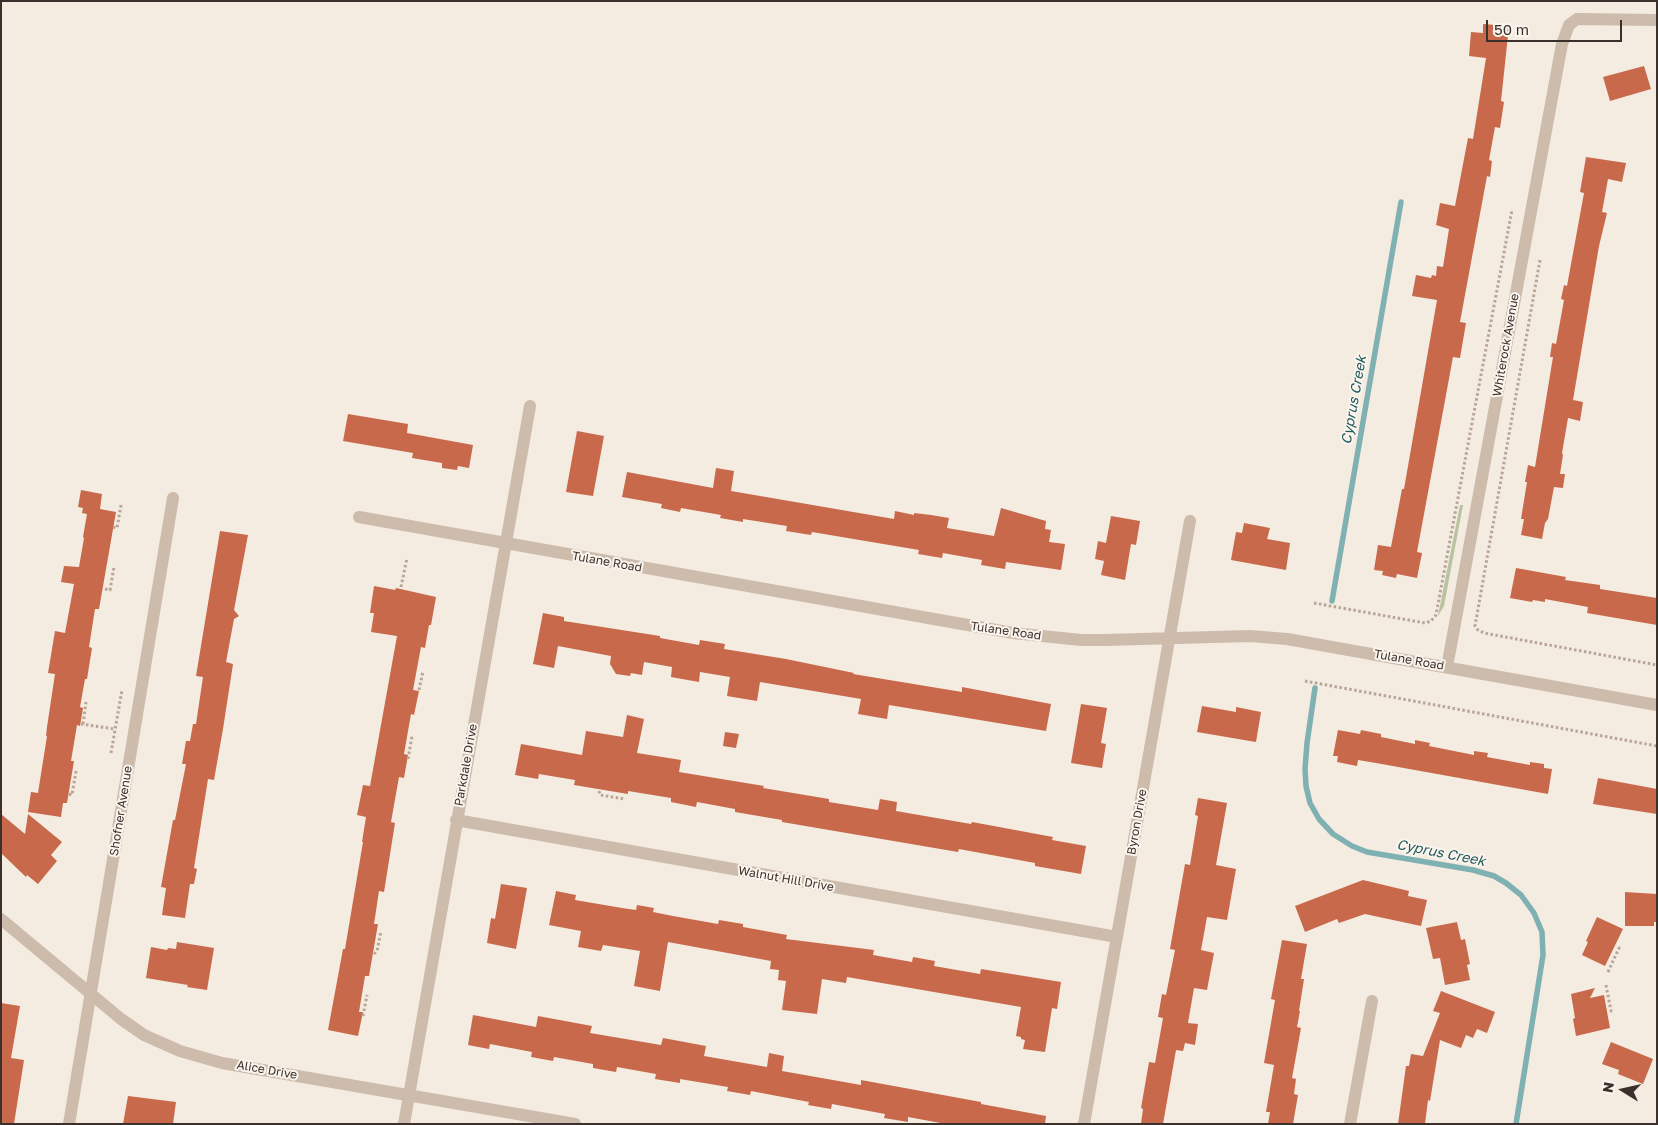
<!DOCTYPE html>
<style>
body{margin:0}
#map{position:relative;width:1658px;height:1125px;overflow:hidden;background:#f4ebe1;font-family:"Golos Text",sans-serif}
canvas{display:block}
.frame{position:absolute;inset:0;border:2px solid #3b302b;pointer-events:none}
.north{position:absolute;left:1598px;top:1065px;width:50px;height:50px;-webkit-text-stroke:4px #fbf5ee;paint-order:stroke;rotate:280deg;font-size:14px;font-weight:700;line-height:20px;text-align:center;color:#3b302b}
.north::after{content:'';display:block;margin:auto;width:18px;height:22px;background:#3b302b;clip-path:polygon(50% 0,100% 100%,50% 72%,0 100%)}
.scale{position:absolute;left:1486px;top:20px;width:136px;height:22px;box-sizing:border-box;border:2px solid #3b302b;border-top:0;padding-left:6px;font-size:15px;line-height:18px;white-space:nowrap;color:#3b302b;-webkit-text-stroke:4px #fbf5ee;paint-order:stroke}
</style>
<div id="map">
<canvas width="1658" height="1125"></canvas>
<div class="frame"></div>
<div class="north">N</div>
<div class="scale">50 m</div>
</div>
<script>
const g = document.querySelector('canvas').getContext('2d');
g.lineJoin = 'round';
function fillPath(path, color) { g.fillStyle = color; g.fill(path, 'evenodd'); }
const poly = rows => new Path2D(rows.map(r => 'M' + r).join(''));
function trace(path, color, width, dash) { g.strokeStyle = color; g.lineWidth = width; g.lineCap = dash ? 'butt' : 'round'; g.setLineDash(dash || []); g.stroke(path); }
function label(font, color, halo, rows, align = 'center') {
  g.font = font + ' "Golos Text",sans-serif'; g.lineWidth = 4; g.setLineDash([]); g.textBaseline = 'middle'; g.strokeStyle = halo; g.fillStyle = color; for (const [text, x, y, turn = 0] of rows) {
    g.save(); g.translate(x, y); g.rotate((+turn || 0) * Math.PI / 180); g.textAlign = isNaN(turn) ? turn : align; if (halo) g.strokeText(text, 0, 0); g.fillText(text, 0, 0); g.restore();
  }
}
fillPath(poly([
 [1460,505,1463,505,1444,606,1438,616]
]), '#b8c4a0');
trace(poly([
 [1332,601,1401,202],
 [1315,688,1307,743,1305,769,1306,786,1310,803,1319,819,1333,834,1352,846,1367,852,1473,870,1494,876,1506,883,1521,895,1534,913,1542,932,1543,955,1516,1124]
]), '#7fb0b2', 5.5);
fillPath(poly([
 [1483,24,1509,26,1501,101,1504,102,1500,128,1495,127,1489,160,1492,161,1490,177,1487,176,1460,322,1466,323,1460,358,1453,357,1417,552,1422,553,1417,578,1397,574,1396,578,1382,575,1383,571,1374,570,1378,545,1391,547,1402,489,1404,489,1437,300,1412,296,1416,275,1431,278,1432,275,1436,276,1437,266,1443,267,1449,229,1436,225,1440,203,1455,206,1468,138,1473,139,1486,58,1469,56,1471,32,1483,33],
 [1644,66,1651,89,1610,101,1603,77],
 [1586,157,1626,163,1622,182,1608,179,1602,212,1607,213,1599,246,1573,400,1583,402,1580,421,1568,418,1562,453,1563,455,1560,474,1565,474,1563,488,1554,487,1548,519,1545,523,1542,539,1521,535,1524,519,1521,519,1527,482,1525,482,1528,465,1535,467,1553,357,1550,357,1552,343,1556,344,1564,300,1561,299,1564,285,1567,286,1584,193,1580,192],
 [348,414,408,424,407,433,473,445,469,468,458,466,457,470,442,468,442,463,412,458,413,453,343,441],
 [577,431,604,436,593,496,566,492],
 [716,468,734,471,731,491,894,519,895,511,914,515,914,513,931,515,949,518,947,528,994,536,1001,508,1046,521,1045,529,1051,530,1049,542,1065,544,1061,570,1006,562,1005,569,981,565,982,560,943,553,942,558,918,554,919,550,812,532,811,535,786,531,787,526,743,519,743,522,720,518,721,515,681,508,680,512,661,508,662,504,622,497,627,472,713,488],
 [81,490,102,494,100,509,116,512,99,609,95,609,89,647,92,648,87,679,85,679,80,707,83,708,80,726,77,725,71,761,74,761,67,803,63,803,61,817,28,812,31,792,38,793,47,736,46,736,47,727,55,674,48,673,55,631,65,633,74,584,61,582,64,566,79,567,84,538,83,537,87,514,82,513,83,508,78,507],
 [1111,516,1140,521,1136,545,1131,544,1125,580,1101,575,1104,561,1095,559,1098,541,1106,543],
 [1244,523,1270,528,1267,539,1290,543,1286,570,1231,560,1236,532,1242,533],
 [220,531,248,535,234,610,239,616,234,619,226,662,233,664,223,729,214,780,208,779,194,868,197,869,194,884,190,884,185,918,162,915,166,888,161,887,173,820,175,820,186,764,182,764,186,741,190,741,193,724,196,724,203,677,196,676],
 [1516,568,1566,577,1565,580,1600,585,1600,589,1657,598,1657,625,1587,613,1588,607,1545,599,1545,602,1533,600,1532,602,1510,598],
 [374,586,395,590,396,588,436,597,431,625,429,625,425,648,421,647,413,690,419,691,414,715,411,714,404,754,408,755,404,778,399,777,391,822,395,823,384,892,379,891,374,924,378,924,369,976,365,976,359,1012,363,1012,358,1036,328,1030,343,949,345,949,363,842,362,842,366,817,357,815,363,785,370,786,397,636,371,632,374,613,370,613],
 [543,613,564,617,564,621,660,636,660,638,699,645,700,640,725,644,724,649,786,659,854,673,853,674,962,692,962,687,1051,704,1046,731,889,705,887,719,858,714,861,699,760,682,757,701,727,696,730,677,700,672,699,682,671,677,672,667,644,662,642,675,631,673,630,676,616,674,610,664,611,656,558,646,554,668,533,664],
 [1081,704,1107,708,1101,743,1106,744,1102,768,1071,763],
 [1202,706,1236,712,1236,707,1261,712,1256,742,1197,732],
 [627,715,644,719,637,753,681,760,679,772,764,786,763,788,829,799,829,802,878,810,880,799,897,802,896,811,971,824,972,822,1053,837,1052,840,1086,846,1081,874,1035,866,1035,863,959,849,958,852,782,822,782,820,735,812,735,809,697,802,696,807,671,802,671,798,628,791,628,794,574,785,575,780,539,774,538,779,515,775,521,744,582,755,586,731,623,737],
 [1338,730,1360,734,1361,730,1381,734,1381,737,1415,744,1415,740,1430,743,1429,746,1474,755,1474,751,1488,753,1487,757,1530,765,1530,762,1544,764,1544,768,1552,769,1548,794,1376,763,1358,760,1357,766,1337,762,1338,756,1333,756],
 [725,732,739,734,736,748,723,746],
 [1598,778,1657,789,1657,814,1593,804],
 [1198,798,1227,803,1216,865,1236,869,1227,920,1207,917,1201,950,1214,953,1207,990,1194,988,1188,1023,1198,1024,1195,1045,1185,1043,1183,1051,1176,1050,1163,1124,1141,1124,1143,1109,1141,1108,1149,1062,1155,1063,1163,1018,1158,1017,1162,994,1166,995,1175,950,1170,949,1185,864,1190,865,1198,816,1195,815],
 [1,814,25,834,28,814,62,842,51,855,57,861,38,884,27,875,26,877,1,853],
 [1363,880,1409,891,1408,896,1427,900,1421,926,1365,914,1339,923,1337,919,1305,932,1295,906],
 [501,884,527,888,516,949,487,943,491,918,495,919],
 [556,891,576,895,575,900,622,908,636,910,637,905,654,908,653,912,673,916,718,924,719,920,743,924,743,927,787,935,786,939,874,950,873,955,912,962,913,957,935,961,934,966,980,974,981,969,1061,982,1057,1009,1052,1008,1045,1052,1023,1049,1025,1040,1021,1039,1021,1037,1016,1036,1021,1007,847,977,846,983,822,979,817,1014,782,1010,786,981,778,980,779,970,770,969,771,961,668,942,660,991,634,986,640,951,603,945,601,951,578,947,581,931,549,925],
 [1625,892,1657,894,1657,922,1654,922,1654,926,1625,926],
 [1597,917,1623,929,1605,966,1582,955,1588,942,1586,941],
 [1457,922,1461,940,1465,939,1470,964,1467,965,1470,980,1445,985,1440,958,1433,959,1426,928],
 [1282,940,1307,944,1301,979,1304,979,1299,1011,1300,1011,1297,1027,1301,1028,1292,1078,1296,1079,1294,1094,1298,1095,1293,1124,1268,1124,1270,1112,1266,1112,1274,1065,1264,1063,1275,1000,1271,999],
 [177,942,214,948,207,990,187,987,188,985,146,978,151,947,167,950,168,948,176,949],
 [1595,988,1590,998,1604,995,1610,1028,1576,1036,1573,1019,1575,1018,1571,994],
 [1441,991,1495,1012,1487,1033,1477,1029,1473,1038,1466,1035,1461,1048,1440,1040,1430,1101,1428,1100,1425,1124,1398,1124,1406,1066,1409,1066,1411,1054,1423,1056,1440,1013,1433,1011],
 [1,1003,20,1006,11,1058,24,1060,14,1124,1,1124],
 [473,1015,536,1027,538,1016,592,1026,590,1033,661,1045,663,1038,706,1046,704,1056,767,1067,769,1053,784,1056,782,1071,861,1085,861,1080,981,1102,981,1104,1046,1116,1045,1124,946,1124,908,1117,908,1122,884,1118,885,1114,832,1104,831,1109,808,1105,809,1102,751,1091,750,1095,727,1091,728,1087,680,1079,680,1083,655,1079,656,1074,617,1067,616,1072,593,1068,593,1064,554,1057,553,1061,531,1057,532,1052,490,1044,489,1049,468,1045],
 [1611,1042,1653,1059,1643,1084,1618,1074,1619,1070,1602,1064],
 [128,1096,176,1102,173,1124,123,1124]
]), '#c8694b');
trace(poly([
 [1540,260,1475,626,1478,630,1484,633,1657,665],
 [113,527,117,528,121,505],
 [401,587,407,558],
 [105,589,110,590,114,567],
 [1314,603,1425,623,1431,621,1436,615,1512,210],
 [1305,681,1657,746],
 [419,690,423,671],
 [81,724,115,729],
 [83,724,86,702],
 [111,753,122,690],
 [408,759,412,736],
 [599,791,600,795,625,799],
 [69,794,72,795,76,771],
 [374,954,377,951,381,931],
 [1608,972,1619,948,1617,946],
 [1606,985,1611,1011,1608,1011],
 [363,1016,367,995]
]), '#b9a596', 3, [2.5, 2.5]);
trace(poly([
 [359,517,1013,633,1081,640,1105,640,1250,636,1287,639,1657,705],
 [1447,667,1562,44,1569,25,1577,19,1657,20],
 [456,820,1117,937],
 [1,919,121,1019,144,1035,180,1051,222,1063,575,1124],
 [69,1124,173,498],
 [404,1124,530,406],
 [1084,1124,1190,521],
 [1350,1124,1372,1001]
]), '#cdbbac', 12);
label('12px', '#3b302b', '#fbf5ee', [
 ["Whiterock Avenue",1506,345,-80],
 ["Tulane Road",607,562,10],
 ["Tulane Road",1006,631,8],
 ["Tulane Road",1409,660,10],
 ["Parkdale Drive",466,765,-80],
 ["Shofner Avenue",121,811,-81],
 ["Byron Drive",1137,822,-80],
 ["Walnut Hill Drive",786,879,10],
 ["Alice Drive",267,1070,10]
]);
label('italic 14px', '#1f5a5e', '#fbf5ee', [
 ["Cyprus Creek",1354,400,-80],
 ["Cyprus Creek",1441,853,11]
]);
</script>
